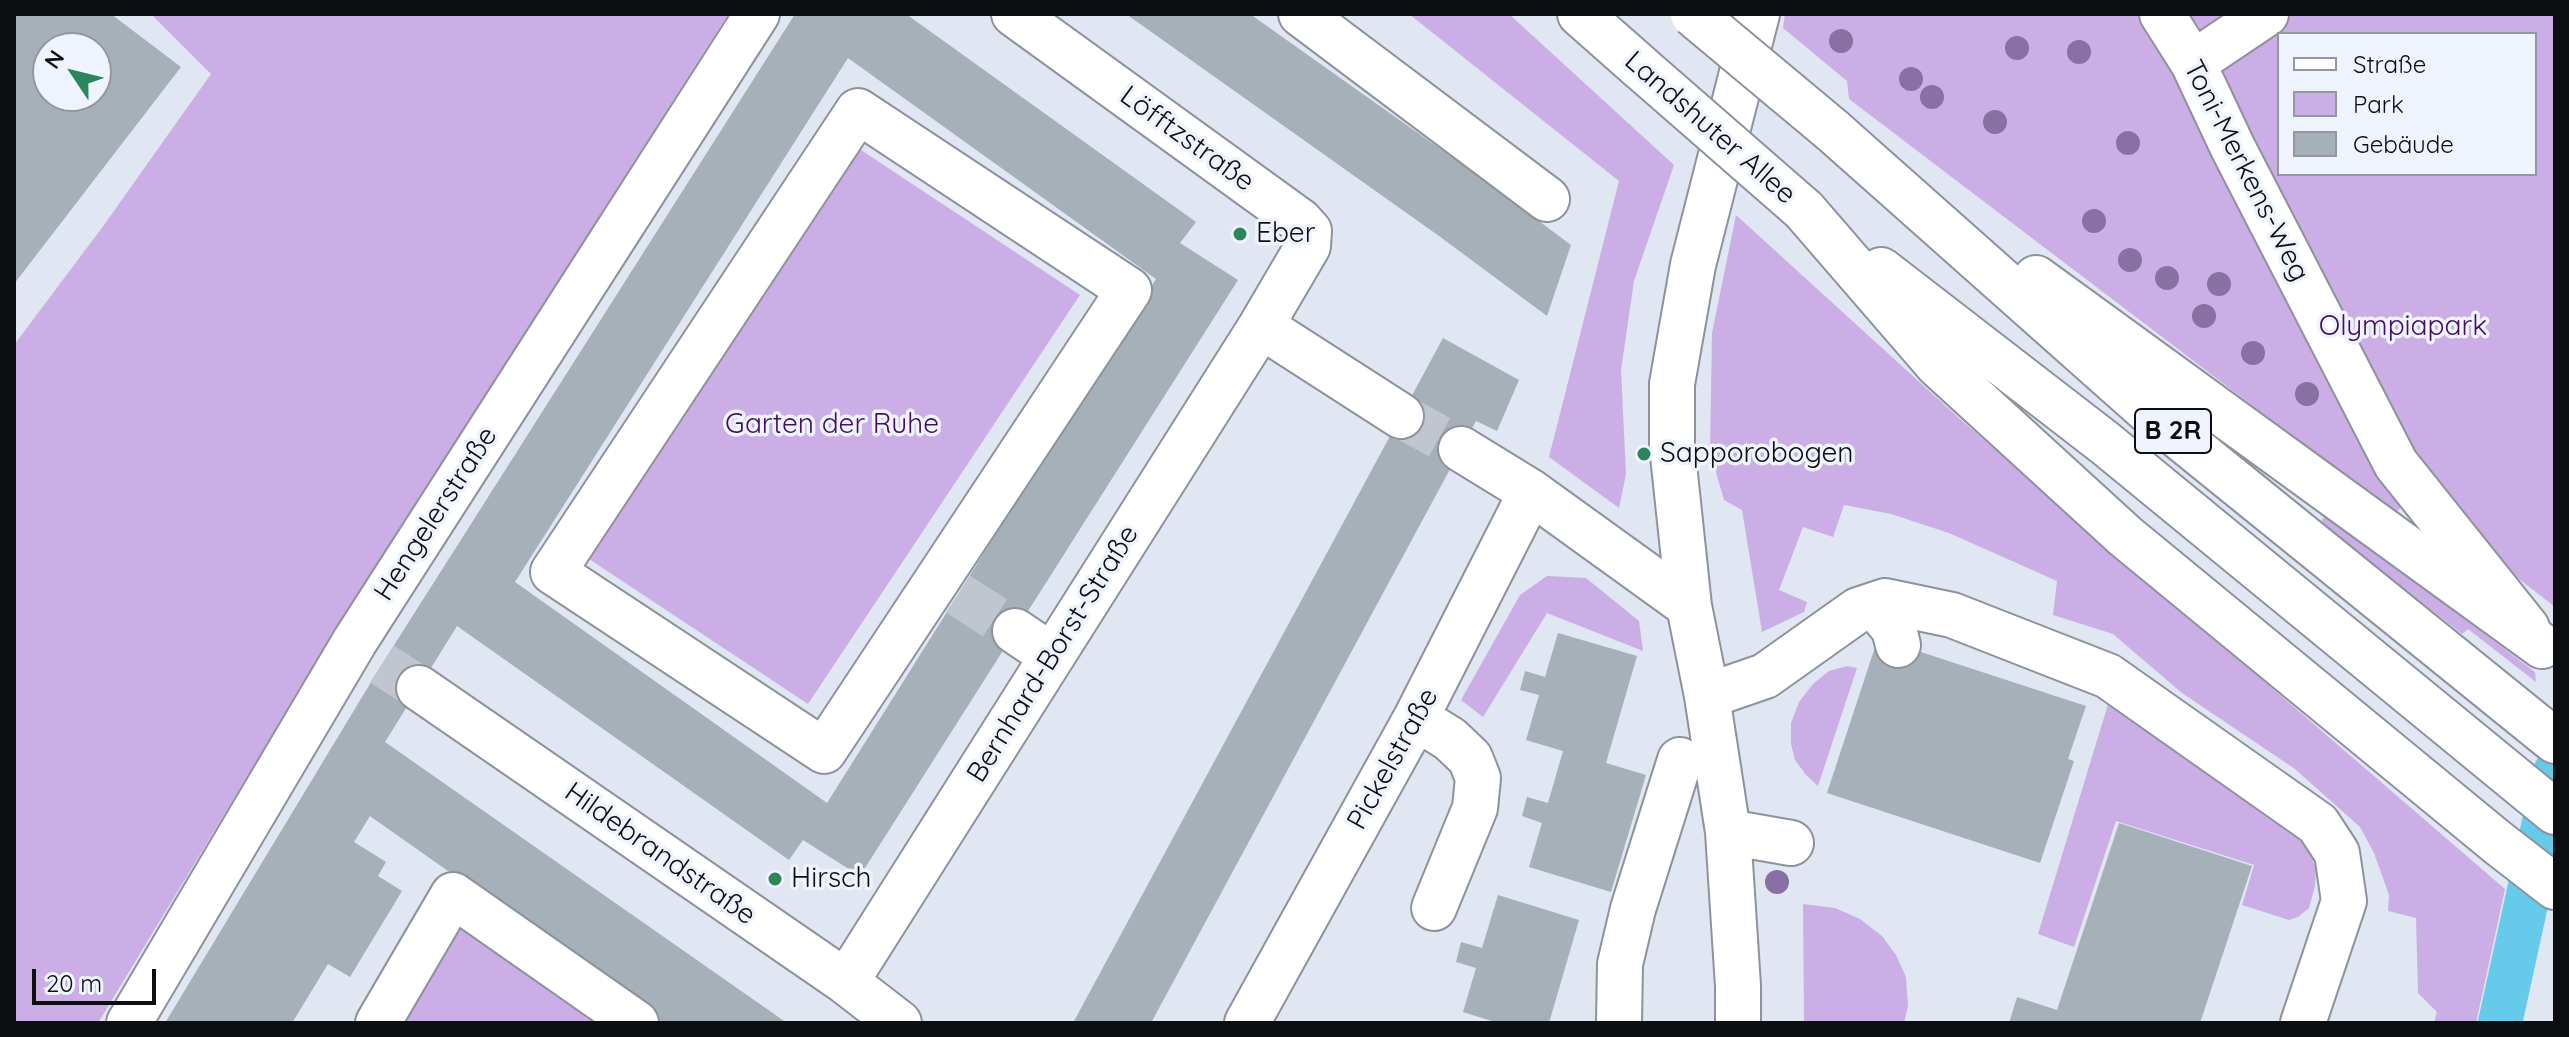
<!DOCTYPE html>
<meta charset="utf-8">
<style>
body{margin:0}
#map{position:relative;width:2569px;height:1037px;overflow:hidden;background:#e0e6f2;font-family:Quicksand,sans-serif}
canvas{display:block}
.frame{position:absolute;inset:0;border:16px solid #0c0e11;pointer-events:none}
.legend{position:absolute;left:2277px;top:32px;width:260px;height:144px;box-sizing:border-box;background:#eff3fd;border:2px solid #94979f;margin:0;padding:10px 14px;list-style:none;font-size:24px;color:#0c0e11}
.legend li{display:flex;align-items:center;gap:16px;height:40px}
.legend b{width:40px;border:2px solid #94979f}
.north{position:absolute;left:32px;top:32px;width:80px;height:80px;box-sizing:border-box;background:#eff3fd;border:2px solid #94979f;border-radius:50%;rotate:305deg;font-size:22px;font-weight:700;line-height:32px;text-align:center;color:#0c0e11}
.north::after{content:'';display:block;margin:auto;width:28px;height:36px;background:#2d865b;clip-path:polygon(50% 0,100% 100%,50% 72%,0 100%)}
.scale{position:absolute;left:32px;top:969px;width:124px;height:36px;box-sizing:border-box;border:4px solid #0c0e11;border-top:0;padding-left:10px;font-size:24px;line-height:28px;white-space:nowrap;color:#0c0e11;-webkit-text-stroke:6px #eff3fd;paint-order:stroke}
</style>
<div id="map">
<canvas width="2569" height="1037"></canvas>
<div class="frame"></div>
<ul class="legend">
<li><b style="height:10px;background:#fff"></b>Straße</li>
<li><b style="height:22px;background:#cbaee6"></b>Park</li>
<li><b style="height:22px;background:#a6b0b9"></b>Gebäude</li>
</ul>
<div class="north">N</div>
<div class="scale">20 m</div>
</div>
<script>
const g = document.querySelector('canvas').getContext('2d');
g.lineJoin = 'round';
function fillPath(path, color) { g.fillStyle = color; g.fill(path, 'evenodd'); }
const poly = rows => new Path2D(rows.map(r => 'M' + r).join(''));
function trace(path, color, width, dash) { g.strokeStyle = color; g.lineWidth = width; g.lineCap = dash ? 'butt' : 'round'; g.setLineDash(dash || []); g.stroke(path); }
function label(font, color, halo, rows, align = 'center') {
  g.font = font + ' Quicksand,sans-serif'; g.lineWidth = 7; g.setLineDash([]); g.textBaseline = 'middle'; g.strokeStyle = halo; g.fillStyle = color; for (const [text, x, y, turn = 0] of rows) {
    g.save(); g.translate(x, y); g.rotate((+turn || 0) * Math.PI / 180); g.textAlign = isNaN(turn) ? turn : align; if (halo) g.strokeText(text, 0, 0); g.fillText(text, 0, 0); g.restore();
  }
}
fillPath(poly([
 [151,14,728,14,339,625,98,1023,14,1023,14,345,104,225,211,74],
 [1409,14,1509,14,1674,165,1634,281,1621,370,1626,474,1619,508,1549,457,1619,181],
 [1785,14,2555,14,2555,607,2519,579,2458,520,2403,505,2395,514,1849,99,1847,81,1783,28],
 [2279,34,2535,34,2535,174,2279,174],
 [855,146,1080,295,808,704,583,555],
 [1736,215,1960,419,2505,889,2476,1023,2434,1023,2437,1012,2418,993,2416,918,2388,911,2389,895,2374,853,2360,827,2295,769,2182,693,2113,634,2053,615,2057,581,1949,533,1891,514,1844,505,1833,537,1803,527,1779,590,1807,602,1804,612,1762,632,1742,510,1724,500,1710,451,1712,333],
 [2326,514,2535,672,2536,682,2468,629,2462,634,2323,525,2322,520],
 [1547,576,1586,578,1639,621,1643,651,1547,613,1483,717,1461,700,1520,595],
 [1847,666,1857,668,1818,786,1806,775,1795,760,1791,744,1791,723,1799,702,1813,684,1829,671],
 [2109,701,2298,836,2310,852,2316,869,2315,886,2309,908,2298,917,2289,920,2242,905,2254,865,2116,821,2074,947,2038,934],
 [453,895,621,1023,378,1023],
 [1803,904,1835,908,1860,919,1882,936,1896,955,1906,977,1908,1006,1904,1023,1804,1023]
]), '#cbaee6');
trace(poly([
 [2500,1023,2555,772]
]), '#66caeb', 44);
fillPath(poly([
 [14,14,111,14,181,67,14,284],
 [48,48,96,48,96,96,48,96],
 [795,14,906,14,1196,222,1180,243,1238,280,860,876,803,840,789,860,457,626,385,742,787,1023,663,1023,370,816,354,842,386,862,378,876,402,891,350,977,328,964,292,1023,165,1023,382,664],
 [848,58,1156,279,827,803,515,582],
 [1126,14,1250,14,1480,177,1571,245,1547,316,1439,236],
 [1443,338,1519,380,1497,431,1476,421,1151,1023,1073,1023],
 [1558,633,1637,656,1606,763,1646,775,1611,892,1529,867,1542,823,1522,816,1527,797,1548,803,1563,751,1526,740,1539,695,1520,690,1525,671,1545,677],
 [1878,638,2086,706,2068,759,2074,761,2040,863,1827,793],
 [2119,823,2252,866,2200,1023,2009,1023,2017,997,2057,1010],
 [1498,895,1579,920,1549,1023,1498,1023,1463,1012,1476,968,1456,962,1461,942,1482,948]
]), '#a6b0b9');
trace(poly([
 [1401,416,1461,449],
 [958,594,1015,631],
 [382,664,419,688]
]), '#c0c6d0', 44, [44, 22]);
const minor = poly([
 [1301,14,1547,199],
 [2162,14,2193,63,2233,148,2396,464,2527,628],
 [2193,63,2266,14],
 [858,111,1129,290,824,751,553,572,858,111],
 [1261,326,1401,416],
 [1461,449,1531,492,1689,606],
 [1874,605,1894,629,1898,645],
 [1015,631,1052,656],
 [419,688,846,982,899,1023],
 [1707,696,1765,676,1858,610,1885,601,1952,615,2108,676,2318,824,2337,853,2344,901,2303,1023],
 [1416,718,1450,739,1470,758,1478,778,1475,808,1434,908],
 [1728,832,1791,843],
 [846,982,1261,326,1308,246,1309,231,1300,221,1014,14],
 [129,1023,355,641,757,14],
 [378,1023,453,895,636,1023],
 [1247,1023,1416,718,1531,492],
 [1619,1023,1620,964,1633,909,1680,760],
 [1738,1023,1738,986,1728,832,1707,696,1689,606,1672,446,1672,384,1693,265,1757,14]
]);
const highway = poly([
 [1580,14,1640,67],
 [1832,130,2162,423,2555,741],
 [1804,210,1938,365,2125,536,2497,842,2555,887],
 [1881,270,2105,443,2555,812],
 [2036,278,2542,646]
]);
trace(minor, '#8d929d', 48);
trace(highway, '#8d929d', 48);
trace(minor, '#fff', 44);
trace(highway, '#fff', 44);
const highwayBridge = poly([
 [1693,14,1832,130],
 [1640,67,1804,210]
]);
trace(highwayBridge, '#8d929d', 48, []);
trace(highwayBridge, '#fff', 44);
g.fillStyle = '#8970a2';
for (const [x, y] of [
 [1841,41],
 [2017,48],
 [2079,52],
 [1911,79],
 [1932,97],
 [1995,122],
 [2128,143],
 [2094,221],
 [2130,260],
 [2167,278],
 [2219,284],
 [2204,316],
 [2253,353],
 [2307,394],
 [1777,882]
]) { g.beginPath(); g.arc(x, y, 12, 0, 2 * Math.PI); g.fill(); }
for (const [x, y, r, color] of [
 [1240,234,8,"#2d865b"],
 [1644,454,8,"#2d865b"],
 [775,879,8,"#2d865b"]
]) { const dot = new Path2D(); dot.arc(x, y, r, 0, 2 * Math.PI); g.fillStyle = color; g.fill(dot); trace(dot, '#eff3fd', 3); }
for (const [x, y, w] of [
 [2173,431,76]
]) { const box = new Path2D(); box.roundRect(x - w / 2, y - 22, w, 44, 6); g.fillStyle = '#eff3fd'; g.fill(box); trace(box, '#0c0e11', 2); }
label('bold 26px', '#0c0e11', null, [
 ["B 2R",2173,431]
]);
label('28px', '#0c0e11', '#eff3fd', [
 ["Landshuter Allee",1710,128,41],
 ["Löfftzstraße",1187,139,36],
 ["Toni-Merkens-Weg",2246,171,63],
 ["Hengelerstraße",436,514,-57],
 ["Bernhard-Borst-Straße",1053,654,-58],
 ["Pickelstraße",1393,759,-61],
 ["Hildebrandstraße",660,854,35]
]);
label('28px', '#0c0e11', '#eff3fd', [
 ["Eber",1256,234],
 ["Sapporobogen",1660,454],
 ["Hirsch",791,879]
], 'left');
label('28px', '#420f61', '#eff3fd', [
 ["Olympiapark",2403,327],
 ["Garten der Ruhe",832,425]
]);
</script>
